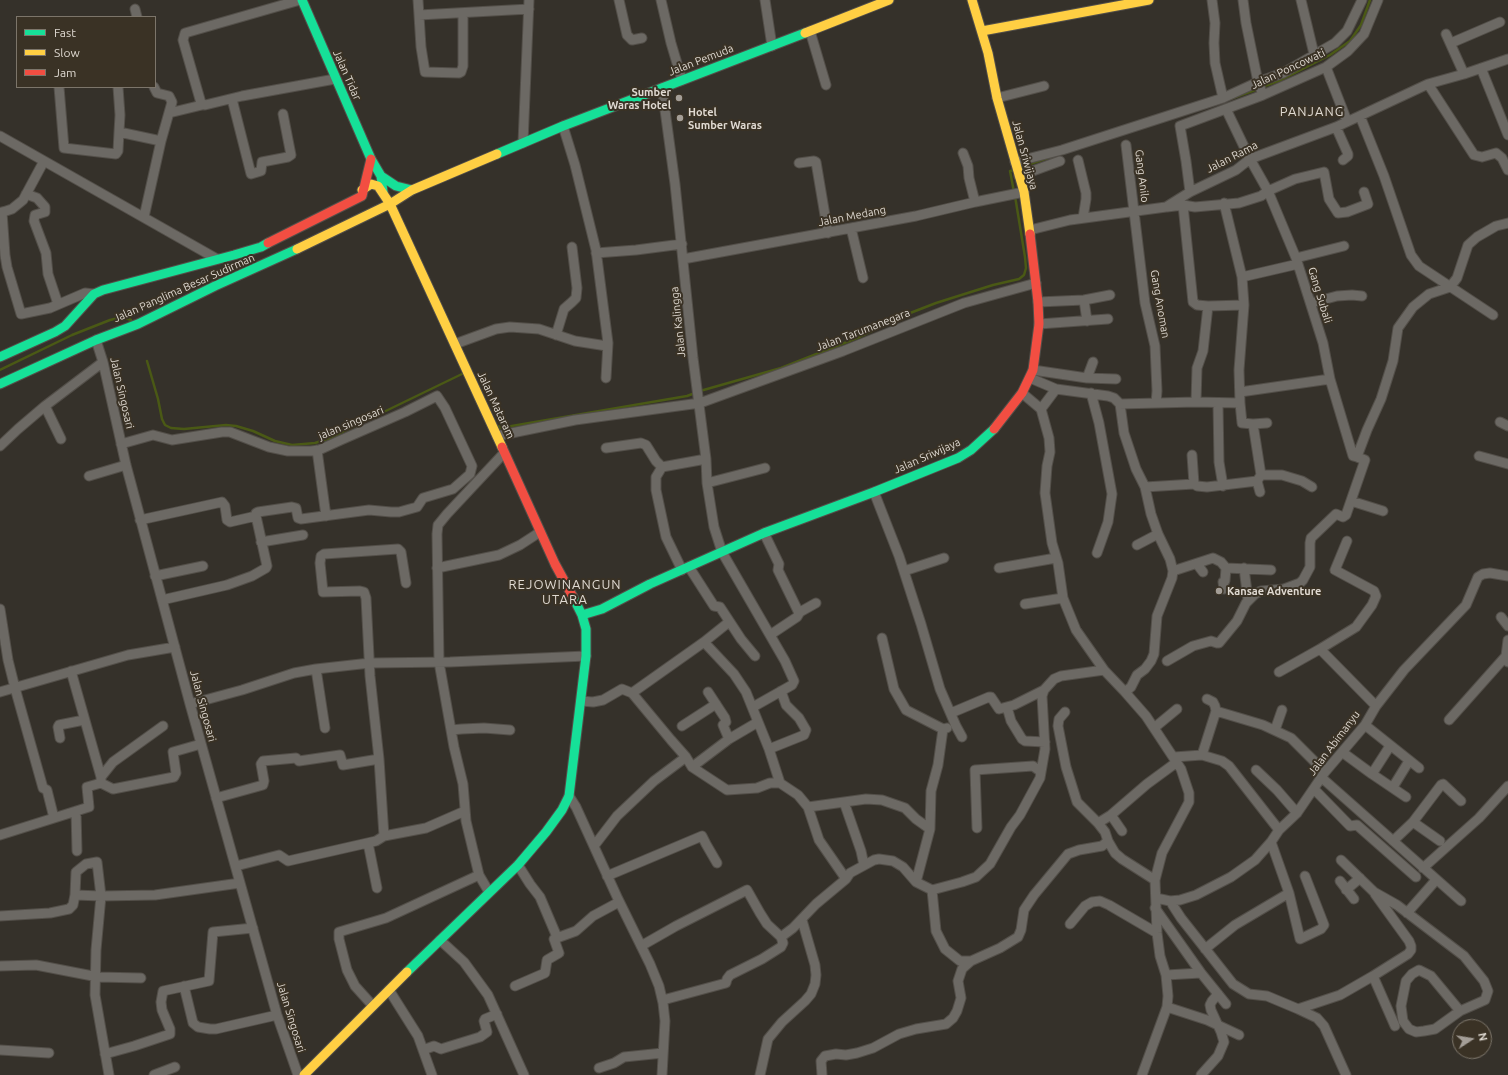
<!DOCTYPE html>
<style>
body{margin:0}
#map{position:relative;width:1508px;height:1075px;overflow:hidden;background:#35312a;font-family:Ubuntu,sans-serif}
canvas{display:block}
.legend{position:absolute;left:16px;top:16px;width:140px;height:72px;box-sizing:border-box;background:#3a3225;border:1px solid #7c756a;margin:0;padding:5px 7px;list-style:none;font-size:12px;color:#dfd9d1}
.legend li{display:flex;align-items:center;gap:8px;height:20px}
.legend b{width:20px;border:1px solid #7c756a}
.north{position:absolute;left:1452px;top:1019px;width:40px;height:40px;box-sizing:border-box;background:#3a3225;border:1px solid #7c756a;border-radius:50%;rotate:78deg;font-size:11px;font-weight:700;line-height:16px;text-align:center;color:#dfd9d1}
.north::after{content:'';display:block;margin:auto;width:14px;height:18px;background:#a49e97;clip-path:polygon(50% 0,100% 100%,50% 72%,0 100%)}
</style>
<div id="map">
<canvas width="1508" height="1075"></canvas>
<ul class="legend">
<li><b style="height:5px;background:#16e098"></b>Fast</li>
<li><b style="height:5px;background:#ffcf43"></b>Slow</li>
<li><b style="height:5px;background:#f24e42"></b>Jam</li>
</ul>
<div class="north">N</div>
</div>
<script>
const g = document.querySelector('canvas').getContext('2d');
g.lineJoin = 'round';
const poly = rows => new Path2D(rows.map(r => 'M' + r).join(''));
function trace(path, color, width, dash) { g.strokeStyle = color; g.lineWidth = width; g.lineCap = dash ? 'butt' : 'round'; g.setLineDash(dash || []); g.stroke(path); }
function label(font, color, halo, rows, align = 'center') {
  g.font = font + ' Ubuntu,sans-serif'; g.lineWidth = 4; g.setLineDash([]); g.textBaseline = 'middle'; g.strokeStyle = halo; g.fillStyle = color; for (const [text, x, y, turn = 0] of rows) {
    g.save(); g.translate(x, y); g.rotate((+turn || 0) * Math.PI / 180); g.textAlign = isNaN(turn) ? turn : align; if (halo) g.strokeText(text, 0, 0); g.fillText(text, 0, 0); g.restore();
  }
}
trace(poly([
 [1262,87,1281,80,1330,55,1350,41,1361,25,1370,0],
 [1230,99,1258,89],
 [1021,167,1054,156],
 [1014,192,1010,171,1015,170],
 [147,361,158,399,162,419,165,425,171,428,184,429,226,425,236,426,253,431,275,441,292,445,315,443,330,438,464,373],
 [0,370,72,335,110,320,123,317,131,320],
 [700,391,781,368,857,338,905,315,936,303,993,285,1019,279,1024,275,1026,268,1025,257,1015,196],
 [499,426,500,428,687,396,695,393]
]), '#4a5915', 2.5);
const street = poly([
 [300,0,185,33,183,40,201,103,205,105,242,96,335,79],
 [418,0,419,15,529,9],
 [619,0,627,35,632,40,642,38],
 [661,0,671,43,682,80],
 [765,0,772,46],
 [1212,0,1215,23,1214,43,1215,63,1223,98],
 [1243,0,1246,23,1258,82,1263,95],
 [1301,0,1314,54],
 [135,9,137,17],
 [419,15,421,47,425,72,459,73,461,72,463,66,463,13],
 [810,31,826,85],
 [1446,34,1464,74],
 [1451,43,1500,22],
 [1326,67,1347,121],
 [1481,68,1508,135],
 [1428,84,1474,155,1482,157,1496,153,1502,158,1508,170],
 [59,87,64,148,116,154,118,151,119,132],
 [118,87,120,115,119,132,161,141],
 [662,88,675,184,693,358,706,459,707,483,714,527,722,552,785,661,794,681,792,685,753,707],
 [997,98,1044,86],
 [232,99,251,174,261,171,262,162,288,157,291,155,283,114],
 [1226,109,1250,159,1268,191,1296,258,1323,343,1330,379,1353,456,1357,457,1358,454,1367,430,1381,399,1393,361,1398,328,1413,307,1429,294,1450,287,1457,278,1468,245,1477,237,1496,226,1508,223],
 [169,113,202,105],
 [1360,116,1384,176,1411,255,1419,266,1493,315],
 [563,126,575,165,596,250,608,343,606,378],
 [1336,127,1348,154,1348,156,1343,160],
 [0,136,217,259],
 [523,143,529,0],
 [1126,145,1145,303,1155,346,1157,391,1156,403],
 [963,153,968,166,969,178,975,202],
 [1078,160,1086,193,1086,199,1083,218],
 [1015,162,1062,150,1223,98,1258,82,1283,73,1335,43,1347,31,1362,0],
 [799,163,814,161,816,162,828,233],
 [1019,176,1060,161],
 [1190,192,1186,161,1180,126,1263,95,1326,67,1348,51,1364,34,1378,0],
 [26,194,37,198,45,207,45,212,35,215,34,221,46,253,48,274,58,304],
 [1224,203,1242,277,1244,305,1239,370,1240,403,1242,423,1253,424,1261,475],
 [1183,205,1193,302,1197,305,1208,306,1244,305],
 [1167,207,1183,205,1195,207,1239,203,1261,196,1268,191,1295,179,1324,172,1329,199,1338,213,1347,212,1368,204,1364,192],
 [2,212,5,255,7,267,21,314,50,308,85,293,94,294],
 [0,213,12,209,23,200,44,161],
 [144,217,161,141,172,102,169,96,157,93,154,87],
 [851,228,863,278],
 [1030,230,1070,220,1166,207,1190,192,1236,170,1250,159,1336,127,1428,84,1464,74,1508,59],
 [596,253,636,250,682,244],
 [1296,258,1344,246],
 [683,259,916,216,975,202,1024,192],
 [1242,277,1298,264],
 [1084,300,1087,321],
 [1038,302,1084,300,1110,295],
 [1311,303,1337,296,1352,295,1362,296],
 [1039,324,1108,319],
 [556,335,564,309,572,302,576,298,577,288,572,247],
 [96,340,103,362,126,465,190,704,277,1015,298,1075],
 [455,344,496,329,510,327,539,329,575,341,607,346],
 [1033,370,1087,378,1116,379],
 [1030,378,1056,389],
 [1087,378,1093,362],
 [1240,392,1330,379],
 [1022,393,1041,409,1049,438,1050,452,1047,466,1045,493,1052,543,1058,563,1063,598,1076,630,1104,670,1125,692,1146,716,1181,769,1189,793,1189,802,1162,853,1155,880,1157,933,1160,956,1166,975,1168,996,1167,1007,1142,1075],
 [1091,393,1099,423,1112,494,1108,522,1097,553],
 [1196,402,1197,368,1203,351,1208,306],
 [1120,404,1124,433,1136,469,1145,487,1151,514,1158,534,1170,559,1173,571,1172,578,1157,616,1154,654,1151,661,1145,669,1137,675,1131,687,1125,692],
 [1218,404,1219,462,1223,486],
 [45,406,61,439],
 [1041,409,1056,389,1108,396,1114,398,1120,404,1196,402,1240,403],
 [1500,422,1508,426],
 [1253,424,1267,423],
 [497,436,575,420,700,403,843,351,964,303,1036,283],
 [121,444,153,435,172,440,222,432,230,432,269,447,288,451,311,451,319,450,341,440,405,412,437,396,445,408,472,466,470,474,453,489,423,498,417,507,399,512,391,512,369,510,301,519,298,518,296,508,292,507,258,512,256,513,256,516,230,522,227,520,225,506,222,502,140,520],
 [0,446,18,429,45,406,103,362],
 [606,448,641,443,646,445,656,461,662,467,706,459],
 [317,450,326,516],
 [1192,455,1194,484],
 [1479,456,1508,464],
 [662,467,656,477,656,490,666,537,682,570],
 [89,476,126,465],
 [707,483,765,468],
 [1145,487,1194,484,1197,486,1207,487,1257,481],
 [874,492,899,556,921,624,940,689,956,726,962,737],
 [1260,492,1257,481,1261,475,1282,475,1302,481,1312,487],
 [1351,501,1383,511],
 [764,533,779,564,778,570,799,613],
 [261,542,303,535],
 [1137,545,1158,534],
 [1197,564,1203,572],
 [689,567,714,606,720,607,741,639,755,656],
 [437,568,499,555,520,545,540,532],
 [999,568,1056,558],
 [1226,568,1271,570],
 [1244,568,1248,600],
 [904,571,944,558],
 [1173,571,1213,558,1221,562,1226,568,1225,581,1223,582,1224,589],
 [155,576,203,566],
 [162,600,227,585,252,576,266,568,267,566,256,516],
 [1025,604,1063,598],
 [0,609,8,660,15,688,43,788,47,790,54,818],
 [1501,617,1508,626],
 [770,635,797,617,800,612,816,603],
 [882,638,894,689,906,710,943,729],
 [704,642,734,674,746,692,769,749,780,783],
 [1320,649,1356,627,1372,605,1376,596,1374,591,1335,570,1347,541],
 [1167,661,1193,646,1211,641,1217,643,1219,643,1237,621,1246,603,1255,594,1261,591,1284,589,1300,583,1303,580,1310,567,1310,543,1311,538,1336,514,1343,517,1346,515,1365,460,1357,457],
 [1508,662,1506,656,1508,640],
 [316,669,325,728],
 [71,671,101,777,101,783],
 [1279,672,1320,649,1376,706],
 [0,692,128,655,175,647],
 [708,692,725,718,726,722,723,725,729,739],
 [581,701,593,702,603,700,622,689,632,693],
 [190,704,242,690,294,673,316,669,370,663,450,662,586,656],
 [1007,707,1011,721,1022,739,1025,741,1045,742],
 [1216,711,1263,725,1291,738,1325,772],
 [951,713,989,697,991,697,999,709,1014,705,1044,690,1054,679,1061,676,1104,670],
 [1449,720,1506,656],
 [1365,725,1419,768],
 [682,726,716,704],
 [1154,728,1177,709],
 [451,730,462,729,484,728,510,730],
 [1275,730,1282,710],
 [60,738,58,727,59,725,84,720],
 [1390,746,1372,774,1406,797],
 [769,749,804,735,806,730,799,718,786,705,781,691],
 [1342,752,1372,774],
 [1202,755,1222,761,1229,766,1279,830],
 [1174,757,1202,755,1216,711,1215,706,1213,702,1207,699],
 [692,767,729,739,758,722],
 [1256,770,1277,790,1297,813],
 [101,777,113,762,163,726],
 [1322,778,1461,901],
 [1393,787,1409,761],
 [1314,789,1350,826,1357,825,1416,877],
 [569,796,576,807,618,899,650,964,659,986,663,1003,665,1021,662,1075],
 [216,798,263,785,264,781,261,764,263,761,296,758,299,761,340,755,343,765,379,759],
 [844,802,861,851,864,865],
 [808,807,866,799,882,800,905,808,916,819,930,829,916,882],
 [76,811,77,851],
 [1111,815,1122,831],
 [1413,822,1440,841],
 [1098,823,1111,815,1147,784,1177,762],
 [977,828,975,770,1033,766,1041,772],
 [930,829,931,791,938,765,943,729,947,728],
 [0,835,89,807,87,787,101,783,113,789,174,777,176,773,173,752,201,744],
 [384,836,379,759,370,676,366,598,364,592,360,591,323,592,320,563,321,556,324,554,398,549,401,552,406,583],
 [1108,841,1115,853,1122,859,1155,880],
 [1393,841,1413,822,1441,785,1443,784,1461,801],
 [1271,842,1289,893,1300,939,1321,929,1324,925,1305,876],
 [368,843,377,888],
 [594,846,617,816,654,781,686,757],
 [1341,860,1374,892,1397,905,1464,956,1484,981,1488,991,1485,1000,1460,1011,1435,1029,1424,1031,1416,1032,1409,1029,1403,1021,1401,1006,1406,981,1412,974,1419,970,1431,976,1460,1011],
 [518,865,530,884,540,897,557,937],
 [236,866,279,855,288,861,376,841,384,836,426,828,465,811],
 [1423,868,1479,818,1508,786],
 [607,876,702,836,706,844,717,863],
 [846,879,850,873,874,860,879,859,893,861,903,867,916,882,932,890,962,882,976,877,990,864,1011,827,1020,815,1040,778,1045,749,1042,696,1044,690],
 [1340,881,1354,899],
 [932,890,936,931,945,949,960,961,971,961],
 [1346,890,1360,878],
 [489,892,479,875,466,821,463,784,454,747,439,662,437,534,438,525,447,514,504,453],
 [1375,894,1409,941,1411,946,1411,950,1408,954,1373,976,1395,1026],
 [75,895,76,872,86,864,97,862,101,896,96,950,95,995,109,1075],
 [1156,898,1170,901,1180,900,1196,895,1231,877,1255,860,1271,842,1279,830,1297,813,1325,772,1365,725,1376,706,1404,670,1466,605,1478,577,1483,574,1490,573,1508,576],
 [1170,901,1181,918,1233,984,1249,994,1267,996,1298,1009,1340,995,1373,976],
 [1155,908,1201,973,1226,1004],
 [1407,913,1436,880],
 [0,916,50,913,69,909,73,905,75,895,101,896,155,895,240,883],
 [1070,924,1085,906,1092,902,1100,901,1109,905,1157,933],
 [440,940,464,962,488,995,524,1075],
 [641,946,676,926,747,890,760,913,767,924,781,937,793,928,816,904,846,879,819,840,808,807,798,795,780,783,770,783,757,788,727,790,692,767,686,757,671,740,632,693,704,642,729,622],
 [1205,949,1235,925,1289,893],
 [0,966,36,965,98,977,141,978],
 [1166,975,1201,973],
 [184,986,193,1023,198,1027,210,1029,216,1029,277,1015],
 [515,986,545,973,547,960,559,953,554,939,576,931,593,916,619,902],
 [389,990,418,1036,432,1075],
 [663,1000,726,983,727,979,730,975,762,959,781,947,783,943,781,937],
 [373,1006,355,986,347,970,339,939,339,932,386,918,479,875],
 [1167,1007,1207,1020,1239,1035],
 [1298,1009,1317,1018,1324,1026,1346,1075],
 [0,1050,49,1053],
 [423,1050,434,1046,441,1049,480,1037,487,1032,484,1021,485,1019,497,1014],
 [105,1054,134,1046,170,1034,170,1029,162,1010,161,1002,163,991,209,981,213,932,253,928],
 [599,1068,614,1063,624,1057,663,1053],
 [154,1075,175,1067],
 [760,1075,768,1039,782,1022,805,1001,811,994,815,984,816,975,815,965,802,920],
 [822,1075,821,1061,825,1056,836,1054,846,1055,857,1053,873,1048,899,1034,916,1029,946,1024,953,1018,957,1011,961,998,958,981,962,969,971,961,1000,948,1018,937,1021,930,1024,910,1034,895,1068,854,1079,850,1102,846,1108,841,1105,832,1098,823,1077,802,1066,767,1058,726,1059,719,1065,712],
 [1201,1075,1218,1056,1224,1042,1221,1032,1211,1010,1210,1005,1212,1001,1218,994]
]);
const fast = poly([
 [302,0,371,159,381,176,383,192],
 [497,154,563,126,805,33],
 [381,176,396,186,412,190],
 [0,357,55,332,65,326,94,294,103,290,234,255,261,247,268,243],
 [0,384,96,340,138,324,215,286,297,249],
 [582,615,602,609,650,584,764,533,874,492,958,458,971,450,994,429],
 [407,972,518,865,546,832,562,810,569,796,586,656,586,629,582,615,573,597]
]);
const slow = poly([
 [972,0,988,53,997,98,1024,192,1030,234],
 [982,31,1149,0],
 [805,33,889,0],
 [362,190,371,184,378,186,390,204,502,447],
 [297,249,390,204,412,190,497,154],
 [304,1075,407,972]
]);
const jam = poly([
 [268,243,362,196,371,159],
 [994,429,1022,393,1033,370,1039,324,1038,302,1030,234],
 [502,447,555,564,573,597]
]);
trace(street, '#534f49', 11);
trace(fast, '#534f49', 11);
trace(slow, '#534f49', 11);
trace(jam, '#534f49', 11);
trace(street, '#6c6964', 9);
trace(fast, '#16e098', 9);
trace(slow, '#ffcf43', 9);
trace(jam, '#f24e42', 9);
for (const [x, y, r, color] of [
 [679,98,4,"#a49e97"],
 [680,118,4,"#a49e97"],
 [1219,591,4,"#a49e97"]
]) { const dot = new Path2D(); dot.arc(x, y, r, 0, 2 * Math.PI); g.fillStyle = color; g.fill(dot); trace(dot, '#3a3225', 1.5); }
label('11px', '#dfd9d1', '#3a3225', [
 ["Jalan Pemuda",701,60,-21],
 ["Jalan Poncowati",1288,69,-25],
 ["Jalan Tidar",347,75,66],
 ["Jalan Sriwijaya",1025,155,75],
 ["Jalan Rama",1232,157,-27],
 ["Gang Anilo",1142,176,83],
 ["Jalan Medang",852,216,-11],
 ["Jalan Panglima Besar Sudirman",184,288,-24],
 ["Gang Subali",1320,295,73],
 ["Gang Anoman",1160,304,80],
 ["Jalan Kalingga",678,322,-96],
 ["Jalan Tarumanegara",863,330,-21],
 ["Jalan Singosari",122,393,77],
 ["Jalan Mataram",496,405,65],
 ["jalan singosari",351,423,-23],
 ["Jalan Sriwijaya",927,456,-24],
 ["Jalan Singosari",203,706,75],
 ["Jalan Abimanyu",1334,743,-53],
 ["Jalan Singosari",291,1017,73]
]);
label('bold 11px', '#dfd9d1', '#3a3225', [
 ["Sumber",671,92,"right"],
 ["Waras Hotel",671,105,"right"],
 ["Hotel",688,112],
 ["Sumber Waras",688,125],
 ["Kansae Adventure",1227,591]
], 'left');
g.letterSpacing = '1px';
label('13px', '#dfd9d1', '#3a3225', [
 ["PANJANG",1312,112],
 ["REJOWINANGUN",565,585],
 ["UTARA",565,600]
]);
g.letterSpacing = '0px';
</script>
